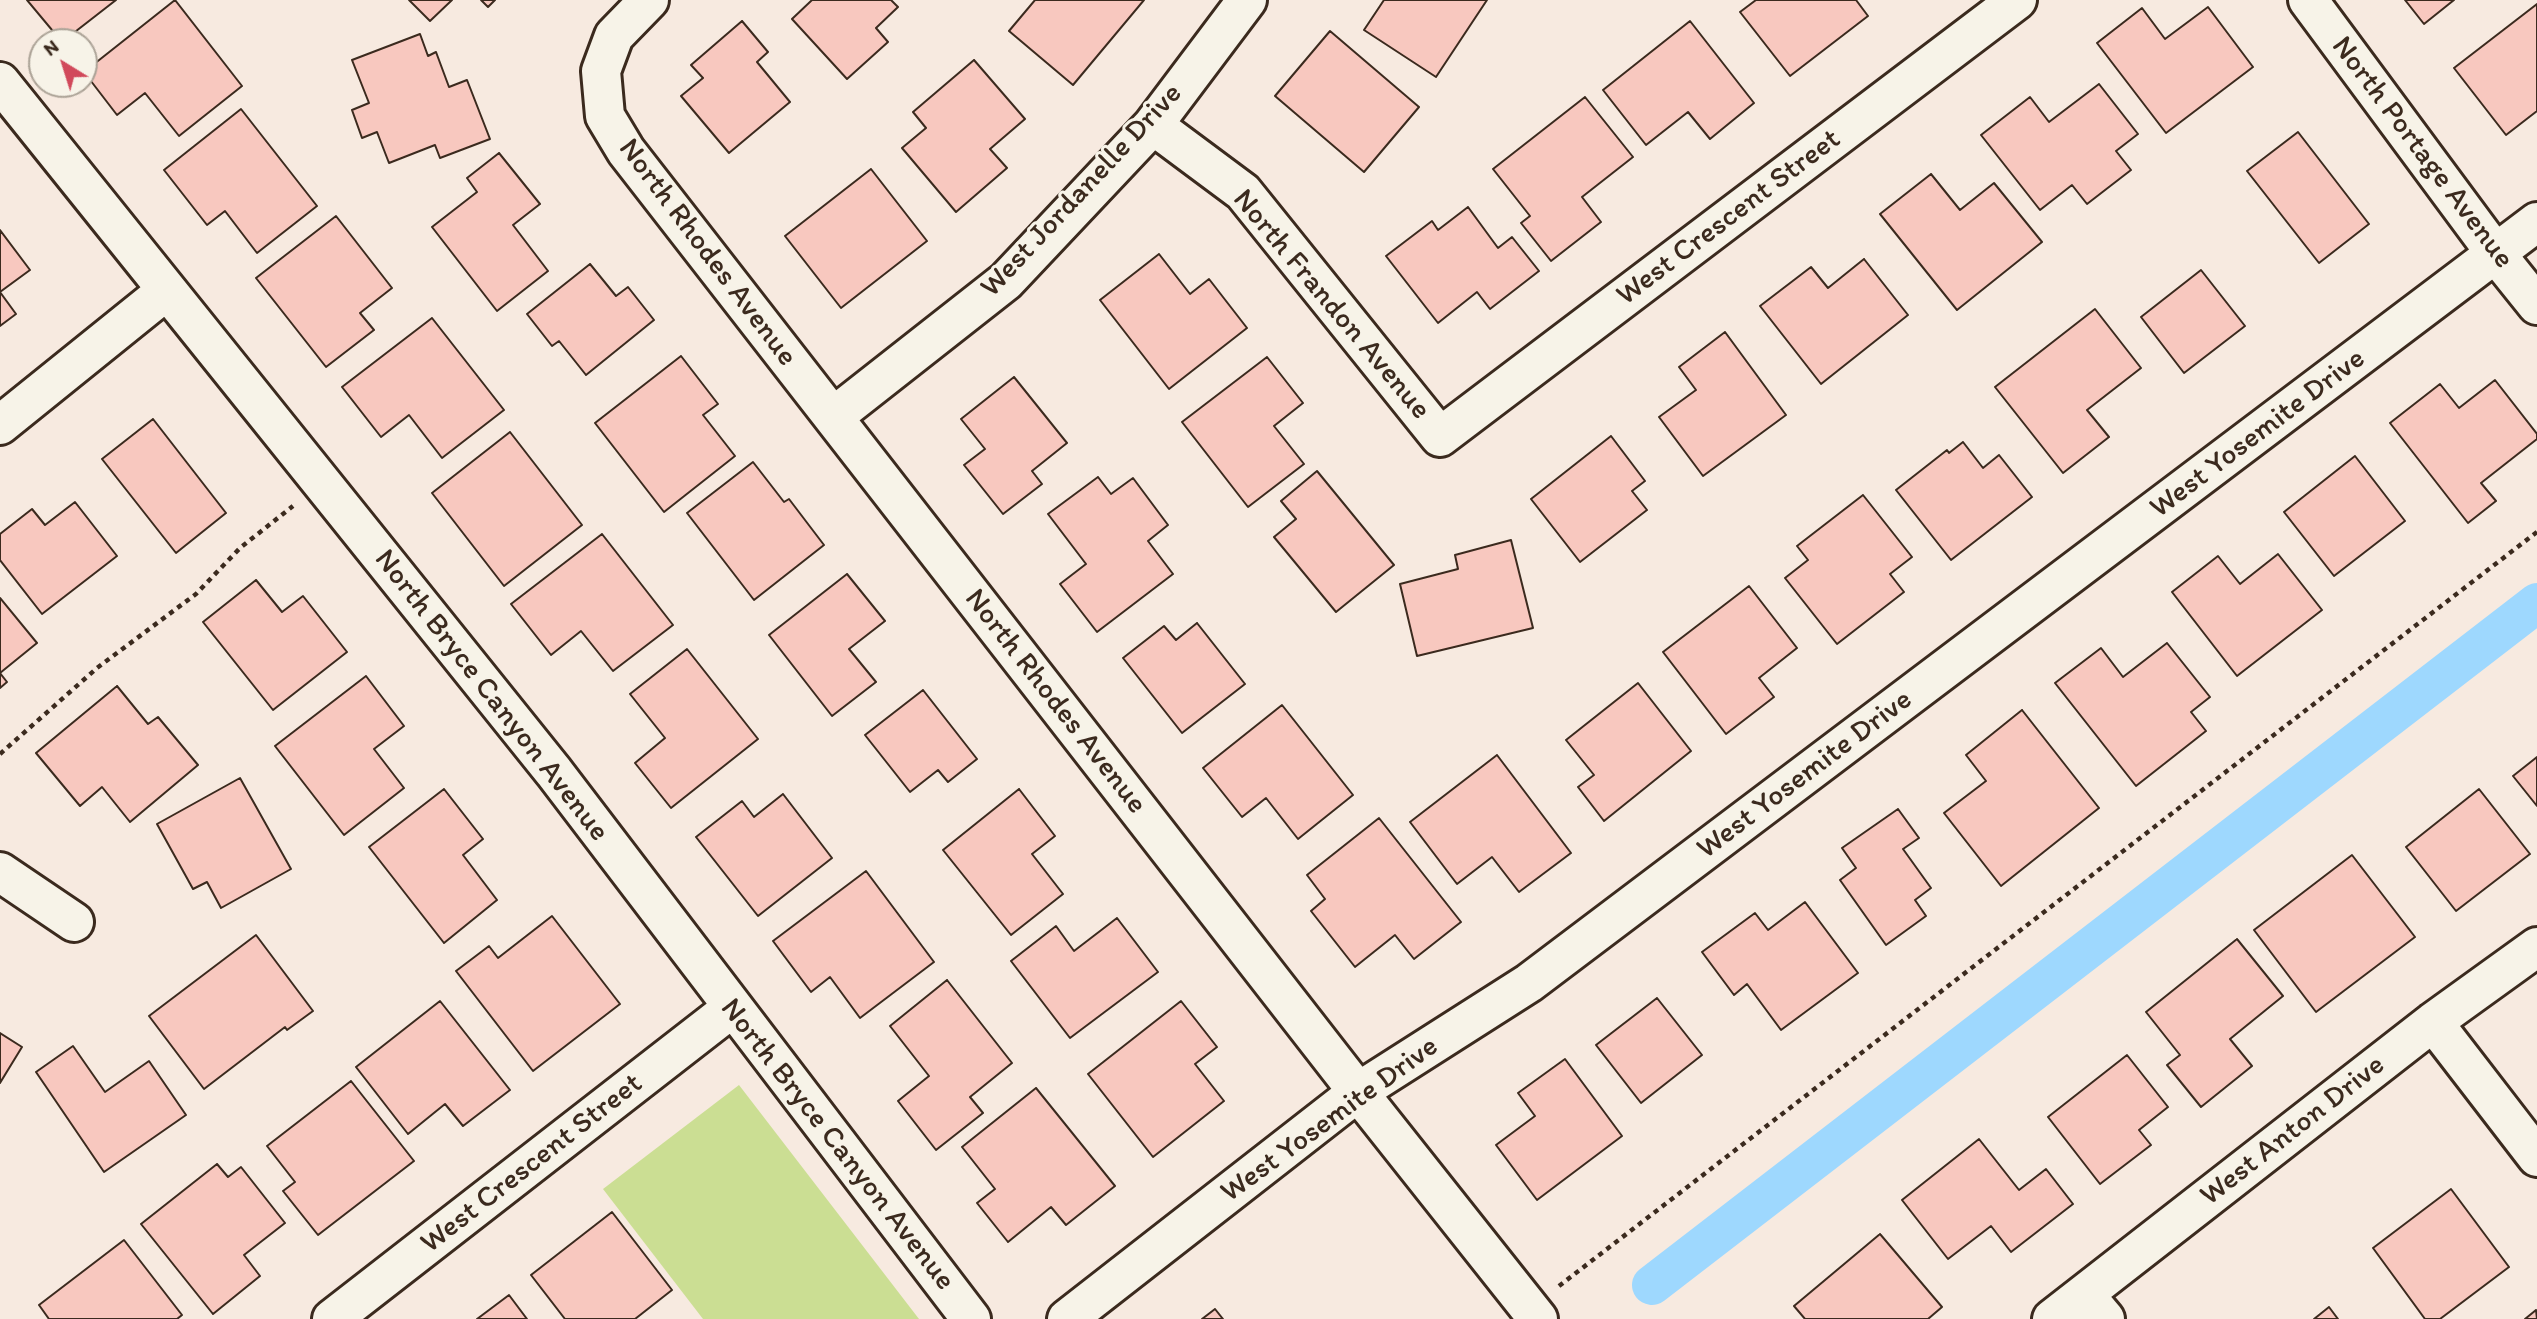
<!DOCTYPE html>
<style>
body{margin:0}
#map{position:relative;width:2537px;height:1319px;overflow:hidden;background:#f7eae0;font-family:Itim,sans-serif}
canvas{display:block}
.north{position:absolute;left:28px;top:28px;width:70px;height:70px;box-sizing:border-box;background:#f7f3e8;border:2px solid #aca397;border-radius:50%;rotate:322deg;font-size:19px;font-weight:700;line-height:28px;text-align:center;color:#3b2a1e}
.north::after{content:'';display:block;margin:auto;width:24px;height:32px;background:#d1495b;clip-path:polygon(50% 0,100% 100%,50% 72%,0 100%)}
</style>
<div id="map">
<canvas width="2537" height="1319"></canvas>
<div class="north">N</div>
</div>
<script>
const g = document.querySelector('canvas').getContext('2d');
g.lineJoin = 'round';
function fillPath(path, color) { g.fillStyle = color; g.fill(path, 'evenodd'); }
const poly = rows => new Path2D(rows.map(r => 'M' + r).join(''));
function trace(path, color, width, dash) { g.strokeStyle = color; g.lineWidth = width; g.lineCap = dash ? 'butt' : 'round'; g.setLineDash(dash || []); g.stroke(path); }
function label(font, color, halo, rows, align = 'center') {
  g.font = font + ' Itim,sans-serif'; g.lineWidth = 6; g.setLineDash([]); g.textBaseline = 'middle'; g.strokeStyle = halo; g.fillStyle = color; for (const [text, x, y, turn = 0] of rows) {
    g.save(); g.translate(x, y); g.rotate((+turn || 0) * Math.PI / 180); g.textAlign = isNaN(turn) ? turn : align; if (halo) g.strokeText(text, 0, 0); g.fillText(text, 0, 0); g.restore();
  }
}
fillPath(poly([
 [739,1085,919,1319,703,1319,603,1189]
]), '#cbde93');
trace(poly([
 [1652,1285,2537,603]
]), '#9ed8fe', 40);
const building = poly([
 [27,0,116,0,62,42,27,0],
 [175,0,242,86,179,136,145,93,117,115,84,72,175,0],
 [409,0,452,0,430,21,409,0],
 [481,0,495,0,488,7,481,0],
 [812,0,891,0,898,7,876,28,888,42,847,79,792,19,812,0],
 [1035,0,1144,0,1073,85,1009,31,1035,0],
 [1384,0,1487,0,1436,77,1364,30,1384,0],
 [1756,0,1856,0,1868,16,1790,76,1740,12,1756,0],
 [2405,0,2454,0,2424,24,2405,0],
 [2537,4,2537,111,2506,135,2454,68,2537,4],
 [2208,7,2253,67,2166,133,2097,43,2142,8,2165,39,2208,7],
 [742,21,768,52,757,62,790,102,729,153,681,96,703,78,691,65,742,21],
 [1690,21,1754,103,1710,139,1688,112,1646,145,1603,90,1690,21],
 [1330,31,1419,107,1364,172,1275,96,1330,31],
 [420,34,428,56,436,52,449,87,467,80,490,139,440,158,435,145,389,163,377,132,362,138,352,110,369,103,352,60,420,34],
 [974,60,1025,119,990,149,1007,168,956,212,902,148,926,128,913,112,974,60],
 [2099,84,2138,134,2116,151,2131,170,2087,204,2072,185,2040,210,1981,135,2030,97,2049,122,2099,84],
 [1585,97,1633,157,1582,197,1601,222,1551,261,1521,223,1530,216,1493,169,1585,97],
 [241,109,317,206,257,253,225,211,207,225,164,170,241,109],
 [2298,132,2369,224,2319,263,2247,171,2298,132],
 [499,153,540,204,513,225,548,271,497,311,432,227,477,192,467,178,499,153],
 [871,169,927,241,841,308,785,236,871,169],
 [1931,174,1960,210,1994,183,2042,242,1957,310,1880,214,1931,174],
 [1468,207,1498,248,1512,237,1539,271,1490,309,1477,292,1438,323,1386,256,1432,221,1438,230,1468,207],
 [336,216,392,288,360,313,374,330,326,367,256,278,336,216],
 [0,230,30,270,0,292,16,314,0,326,0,230],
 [1159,254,1190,294,1209,279,1247,328,1169,389,1100,300,1159,254],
 [1864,259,1908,315,1821,384,1760,306,1811,267,1828,288,1864,259],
 [590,264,616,296,628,287,654,320,586,375,559,341,552,346,527,314,590,264],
 [2201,270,2245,326,2184,373,2141,317,2201,270],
 [2095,309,2141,368,2087,410,2109,437,2063,473,1995,387,2095,309],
 [432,318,504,410,442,458,409,415,381,437,342,387,432,318],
 [1725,332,1786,415,1703,476,1659,417,1696,390,1679,367,1725,332],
 [681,356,718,404,703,415,735,456,664,512,595,423,681,356],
 [1267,357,1303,403,1274,426,1304,464,1248,507,1182,422,1267,357],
 [1014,377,1067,443,1032,471,1042,484,1003,514,964,465,985,449,961,419,1014,377],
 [2495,380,2537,434,2537,439,2481,483,2496,501,2468,523,2390,423,2440,384,2459,408,2495,380],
 [153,419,226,513,176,553,102,459,153,419],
 [510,432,582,525,504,586,432,493,510,432],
 [1611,436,1645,481,1632,491,1647,510,1580,562,1531,499,1611,436],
 [1963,442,1983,468,1999,455,2032,497,1951,560,1896,490,1947,450,1949,453,1963,442],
 [2355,456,2405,521,2334,576,2284,512,2355,456],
 [753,462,784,502,789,499,824,545,754,600,687,513,753,462],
 [1317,471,1394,565,1336,612,1274,537,1296,519,1281,501,1317,471],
 [1098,477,1111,494,1133,478,1168,525,1148,541,1173,574,1097,632,1060,584,1086,564,1048,514,1098,477],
 [1863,495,1912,557,1890,574,1904,592,1837,644,1785,578,1808,560,1797,546,1863,495],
 [75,502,117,556,42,614,0,560,0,534,32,509,45,525,75,502],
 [602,534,673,625,613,671,581,631,551,655,511,604,602,534],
 [1511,540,1533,628,1417,656,1400,584,1458,569,1455,555,1511,540],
 [2278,554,2322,610,2237,676,2172,592,2218,556,2240,584,2278,554],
 [847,574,885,621,849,649,876,682,832,716,769,635,847,574],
 [256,580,282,612,303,596,347,652,273,710,203,622,256,580],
 [1749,586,1797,648,1759,678,1774,697,1726,734,1663,652,1749,586],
 [0,598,37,643,0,673,7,682,0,688,0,598],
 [1197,623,1245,684,1182,733,1123,658,1164,626,1176,640,1197,623],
 [2167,643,2210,697,2191,712,2206,731,2136,786,2055,683,2101,648,2123,677,2167,643],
 [687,649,758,739,671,808,635,763,665,738,630,694,687,649],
 [366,676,404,726,374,749,404,788,344,835,275,746,366,676],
 [1638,683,1691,751,1604,821,1578,787,1594,775,1566,740,1638,683],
 [117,686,148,724,158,717,198,765,130,822,102,787,80,806,36,753,117,686],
 [923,690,977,759,948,782,938,770,910,792,865,735,923,690],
 [1282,705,1353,795,1298,839,1266,798,1242,817,1203,768,1282,705],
 [2022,710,2099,808,2001,886,1944,813,1986,781,1966,755,2022,710],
 [1497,755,1571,853,1519,892,1492,857,1457,884,1410,822,1497,755],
 [2537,757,2537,806,2513,776,2537,757],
 [240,778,291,869,221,908,207,882,193,889,157,824,240,778],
 [444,789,483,839,463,855,497,900,444,943,369,847,444,789],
 [1019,789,1055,836,1032,854,1063,894,1011,935,943,850,1019,789],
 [2479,789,2530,854,2456,911,2406,847,2479,789],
 [783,794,832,858,758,916,696,837,742,801,754,817,783,794],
 [1898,809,1919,838,1903,849,1931,888,1915,900,1926,916,1886,945,1840,880,1856,868,1842,848,1898,809],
 [1379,818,1461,922,1414,959,1395,935,1355,967,1311,911,1325,899,1307,875,1379,818],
 [2352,855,2415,937,2316,1012,2254,930,2352,855],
 [866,871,934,962,860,1018,830,977,811,992,773,941,866,871],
 [1805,902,1858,973,1781,1030,1747,984,1734,995,1702,952,1755,913,1768,930,1805,902],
 [552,916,620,1004,533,1071,456,971,489,946,498,958,552,916],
 [1117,918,1158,972,1070,1038,1011,961,1056,926,1074,951,1117,918],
 [256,935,313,1011,287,1030,285,1027,204,1089,149,1016,256,935],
 [2237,939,2283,996,2230,1039,2252,1066,2201,1107,2167,1065,2180,1055,2146,1012,2237,939],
 [947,980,1012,1063,970,1097,983,1113,936,1150,898,1101,929,1076,890,1026,947,980],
 [1657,998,1702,1055,1641,1103,1596,1045,1657,998],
 [440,1001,510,1090,463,1126,445,1104,408,1134,356,1067,440,1001],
 [1181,1001,1217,1047,1195,1064,1224,1101,1153,1157,1088,1074,1181,1001],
 [0,1033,22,1047,0,1083,0,1033],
 [73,1046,105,1092,149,1061,186,1115,104,1172,36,1072,73,1046],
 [2127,1055,2168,1107,2139,1130,2151,1145,2100,1184,2048,1117,2127,1055],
 [1565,1059,1622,1136,1537,1200,1496,1145,1535,1116,1518,1093,1565,1059],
 [351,1081,414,1161,318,1235,283,1191,295,1182,267,1146,351,1081],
 [1036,1088,1115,1186,1066,1225,1051,1207,1008,1242,977,1203,995,1189,962,1147,1036,1088],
 [1979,1139,2019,1190,2046,1169,2073,1204,2011,1252,1991,1226,1948,1259,1902,1200,1979,1139],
 [217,1164,228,1177,241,1167,285,1223,244,1255,260,1276,213,1314,141,1224,217,1164],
 [2451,1189,2509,1267,2440,1319,2425,1319,2373,1248,2451,1189],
 [612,1212,672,1290,635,1319,565,1319,531,1275,612,1212],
 [1880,1234,1942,1307,1928,1319,1805,1319,1794,1306,1880,1234],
 [124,1240,182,1315,177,1319,49,1319,39,1305,124,1240],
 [509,1295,527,1319,477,1319,509,1295],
 [2329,1307,2338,1319,2314,1319,2329,1307],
 [1215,1309,1223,1319,1202,1319,1215,1309],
 [2536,1310,2537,1319,2525,1319,2536,1310]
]);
fillPath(building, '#f8c8bf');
trace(building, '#3b2a1e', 2);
const street = poly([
 [649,0,614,36,601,71,605,116,626,151,1358,1092,1538,1319],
 [2308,0,2496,254,2537,305],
 [0,82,554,772,971,1319],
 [1153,125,1243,192,1440,437,2017,0],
 [833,417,1006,281,1153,125,1247,0],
 [0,425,166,291],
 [0,872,74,922],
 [2433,1022,2537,1157],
 [2084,1294,2105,1319],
 [332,1319,732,1008],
 [1067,1319,1358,1092,1529,983,2537,222],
 [2052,1319,2433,1022,2537,947]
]);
trace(street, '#3b2a1e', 44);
trace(poly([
 [0,754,97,668,196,594,240,548,293,506],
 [1559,1286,2537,532]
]), '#3b2a1e', 4.5, [5, 5]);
trace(street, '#f7f3e8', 38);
label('30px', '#3b2a1e', '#f7f3e8', [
 ["North Portage Avenue",2422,153,53],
 ["West Jordanelle Drive",1082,191,-47],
 ["West Crescent Street",1729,218,-37],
 ["North Rhodes Avenue",707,253,53],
 ["North Frandon Avenue",1331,305,50],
 ["West Yosemite Drive",2258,434,-37],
 ["North Bryce Canyon Avenue",491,696,52],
 ["North Rhodes Avenue",1055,702,52],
 ["West Yosemite Drive",1805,775,-37],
 ["West Yosemite Drive",1330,1120,-36],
 ["West Anton Drive",2293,1131,-38],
 ["North Bryce Canyon Avenue",837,1145,52],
 ["West Crescent Street",532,1164,-38]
]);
</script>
